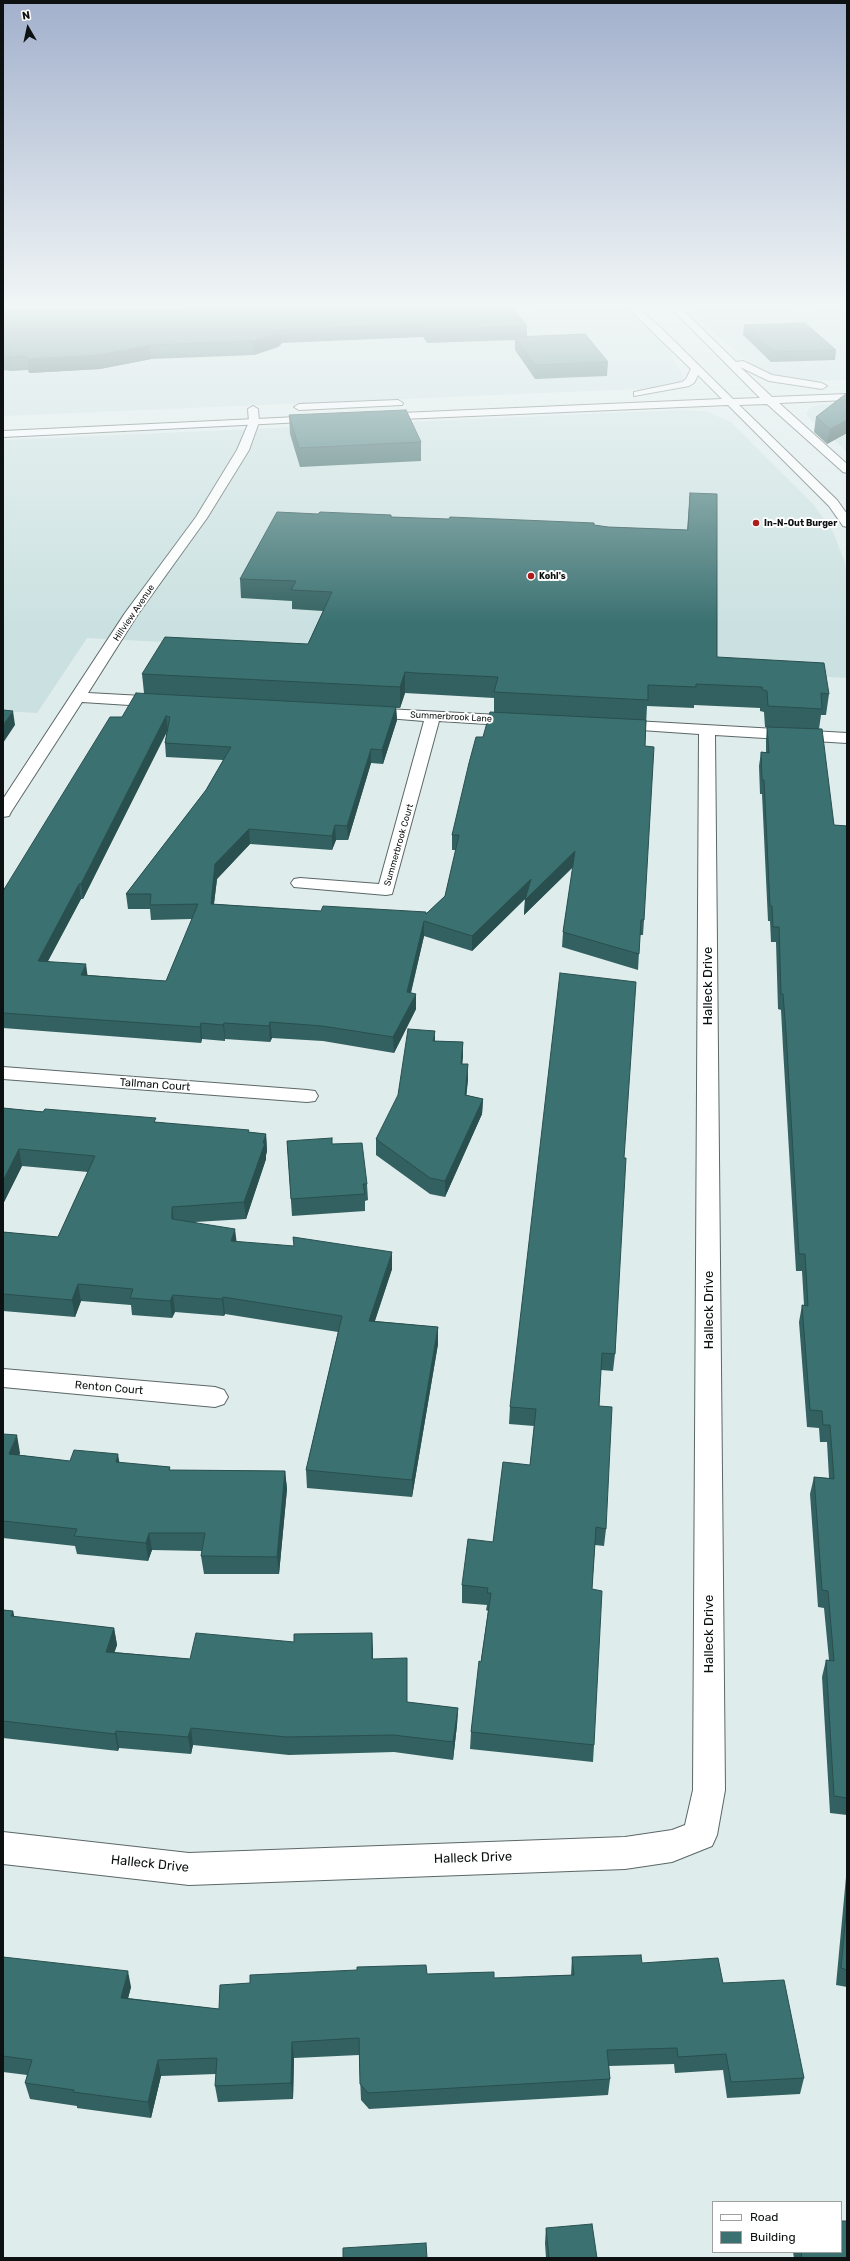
<!DOCTYPE html>
<style>
body{margin:0}
#map{position:relative;width:850px;height:2261px;overflow:hidden;background:#dfecec;font-family:Rubik,sans-serif}
canvas{display:block}
.frame{position:absolute;inset:0;border:4px solid #0d1111;pointer-events:none}
.legend{position:absolute;left:712px;top:2201px;width:130px;height:52px;box-sizing:border-box;background:#fff;border:1px solid #9ea0a0;margin:0;padding:5px 7px;list-style:none;font-size:12px;color:#0d1111}
.legend li{display:flex;align-items:center;gap:8px;height:20px}
.legend b{width:20px;border:1px solid #9ea0a0}
.north{position:absolute;left:8px;top:8px;width:40px;height:40px;-webkit-text-stroke:3px #fff;paint-order:stroke;rotate:351deg;font-size:11px;font-weight:700;line-height:16px;text-align:center;color:#0d1111}
.north::after{content:'';display:block;margin:auto;width:14px;height:18px;background:#0d1111;clip-path:polygon(50% 0,100% 100%,50% 72%,0 100%)}
</style>
<div id="map">
<canvas width="850" height="2261"></canvas>
<div class="frame"></div>
<ul class="legend">
<li><b style="height:5px;background:#fff"></b>Road</li>
<li><b style="height:11px;background:#3b7171"></b>Building</li>
</ul>
<div class="north">N</div>
</div>
<script>
const g = document.querySelector('canvas').getContext('2d');
g.lineJoin = 'round';
function fillPath(path, color) { g.fillStyle = color; g.fill(path, 'evenodd'); }
const poly = rows => new Path2D(rows.map(r => 'M' + r).join(''));
function trace(path, color, width, dash) { g.strokeStyle = color; g.lineWidth = width; g.lineCap = dash ? 'butt' : 'round'; g.setLineDash(dash || []); g.stroke(path); }
function label(font, color, halo, rows, align = 'center') {
  g.font = font + ' Rubik,sans-serif'; g.lineWidth = 4; g.setLineDash([]); g.textBaseline = 'middle'; g.strokeStyle = halo; g.fillStyle = color; for (const [text, x, y, turn = 0] of rows) {
    g.save(); g.translate(x, y); g.rotate((+turn || 0) * Math.PI / 180); g.textAlign = isNaN(turn) ? turn : align; if (halo) g.strokeText(text, 0, 0); g.fillText(text, 0, 0); g.restore();
  }
}
fillPath(poly([
 [631,307,658,330,682,374,684,378,682,381,662,388,615,390,3,416,3,308],
 [847,307,847,380,795,381,782,379,757,369,684,308],
 [847,402,847,452,808,417,806,413,810,408,819,405],
 [681,410,708,412,731,422,813,504,833,532,845,562,847,577,847,678,87,638,37,713,3,711,3,440]
]), '#cbe1e1');
const minor = poly([
 [253,406,258,409,259,422,249,450,207,518,138,614,88,693,161,697,166,699,169,702,166,705,161,707,82,702,11,812,9,816,3,817,3,799,125,613,196,517,237,450,249,422,248,409,253,406],
 [367,708,518,716,523,718,526,721,523,724,518,726,439,721,392,894,386,895,294,887,291,883,294,879,300,878,379,884,424,721,362,716,359,713,362,710,367,708],
 [617,720,847,733,847,743,715,735,725,1790,717,1835,712,1846,672,1862,625,1869,189,1885,3,1864,3,1832,189,1853,625,1837,672,1830,685,1825,693,1790,699,734,612,728,609,725,612,722,617,720],
 [3,1067,307,1090,315,1091,318,1096,315,1101,307,1102,3,1079,3,1067],
 [3,1369,215,1387,224,1390,228,1397,224,1404,215,1407,3,1387,3,1369]
]);
const secondary = poly([
 [627,307,637,307,661,328,733,399,760,398,670,307,680,307,736,362,743,361,772,375,822,383,827,386,822,389,769,381,740,367,772,397,847,394,847,400,779,403,847,464,847,473,843,472,767,404,739,405,837,500,847,514,847,527,843,526,829,506,728,405,378,420,373,417,378,414,722,399,698,375,694,383,689,386,634,396,634,392,682,382,686,379,691,369,627,307],
 [398,400,403,403,402,405,299,410,294,407,299,404,398,400],
 [319,416,324,419,323,421,3,437,3,431,319,416]
]);
trace(minor, '#5c6767', 2);
trace(secondary, '#5c6767', 2);
fillPath(minor, '#fff');
fillPath(secondary, '#fff');
fillPath(poly([
 [3,308,527,326,527,336,608,362,607,376,535,379,515,350,515,340,427,343,423,337,282,343,278,347,254,355,151,359,100,369,29,373,28,370,11,371,3,370],
 [744,325,836,350,835,360,771,362,743,335],
 [847,393,847,433,827,444,814,432,816,417],
 [289,415,421,442,421,461,300,467,290,434],
 [690,493,717,657,829,694,826,715,821,715,819,729,834,825,847,826,847,1815,830,1813,822,1677,826,1660,829,1660,824,1608,818,1607,810,1494,814,1477,829,1478,827,1442,820,1442,819,1428,807,1427,799,1322,802,1305,804,1305,802,1271,796,1271,783,1048,781,1010,778,1009,776,942,771,942,770,921,768,921,762,794,760,794,759,766,761,752,766,752,766,740,767,727,765,727,764,712,760,711,760,708,694,705,694,708,647,706,645,746,644,920,643,935,640,935,638,970,562,947,563,932,573,867,524,915,525,899,472,951,424,936,411,993,416,1009,394,1053,323,1041,272,1038,270,1042,225,1039,225,1041,202,1039,201,1043,3,1028,3,891,122,717,144,693,142,674,308,644,323,611,292,609,292,601,241,598,240,579,318,514,391,515,391,517,594,525,608,527,687,530],
 [405,693,494,698,494,712,483,737,452,835,452,850,456,850,445,896,426,914,321,911,214,904,217,879,250,844,332,850,336,840,348,840,371,763,383,764,397,720,396,708,400,708],
 [167,730,165,743,166,757,223,760,206,790,126,894,128,909,150,909,151,920,192,919,166,981,88,975,48,961,81,899,83,899],
 [435,1041,463,1042,462,1064,468,1079,466,1095,483,1099,482,1114,445,1197,430,1194,376,1155,376,1139],
 [3,1108,156,1122,266,1134,267,1151,266,1155,266,1159,246,1219,195,1222,236,1241,392,1269,375,1321,438,1327,438,1344,412,1497,307,1488,306,1470,338,1332,225,1314,224,1316,175,1312,172,1318,132,1315,131,1305,81,1301,75,1317,3,1311,3,1232,58,1237,88,1172,22,1166,3,1204],
 [287,1141,332,1144,367,1184,368,1200,365,1201,365,1211,292,1216],
 [624,1158,615,1354,613,1371,601,1370,599,1406,606,1529,604,1546,595,1545,592,1589,594,1745,593,1762,470,1749,471,1732,488,1611,486,1610,487,1605,462,1603,462,1585,493,1542,530,1465,534,1426,509,1424,510,1407],
 [3,1434,20,1453,19,1455,70,1461,120,1463,170,1467,170,1470,285,1471,287,1489,279,1574,204,1574,201,1556,202,1551,152,1550,148,1561,77,1554,75,1546,3,1538],
 [3,1610,13,1611,14,1617,114,1628,117,1645,114,1652,190,1659,373,1650,373,1659,407,1702,458,1708,457,1725,453,1760,394,1752,289,1755,193,1745,191,1754,119,1748,118,1751,3,1738],
 [847,1874,847,1987,836,1985,846,1877],
 [3,1957,131,1987,128,1998,219,2009,427,1974,494,1978,571,1975,572,1957,642,1963,723,1983,804,2078,800,2094,727,2098,723,2070,675,2073,674,2064,609,2066,610,2079,608,2095,369,2109,361,2100,359,2055,294,2058,293,2099,218,2102,215,2086,216,2074,161,2076,151,2118,77,2108,77,2106,30,2099,25,2083,27,2075,3,2072],
 [546,2228,597,2258,546,2258,545,2243],
 [793,2252,841,2252,847,2258,794,2258]
]), '#336161');
fillPath(poly([
 [282,330,282,343,278,347,254,355,254,341],
 [150,345,151,359,100,369,29,373,27,359],
 [847,420,847,433,827,444,830,429],
 [405,672,405,693,400,708,400,687],
 [396,707,397,720,383,764,382,750],
 [13,711,15,725,3,743,3,725],
 [166,716,168,730,83,899,81,884],
 [371,749,371,763,348,840,347,826],
 [335,825,336,840,332,850,332,836],
 [249,829,250,844,217,879,212,919,211,904,215,864],
 [575,851,575,865,524,915,525,900],
 [531,879,530,894,472,951,472,936],
 [79,884,81,899,40,976,38,961],
 [424,921,424,936,407,1008,407,992],
 [86,964,88,979,81,975],
 [416,994,416,1009,394,1053,393,1037],
 [270,1022,272,1038,270,1042,269,1026],
 [201,1023,202,1039,201,1043,200,1027],
 [224,1023,225,1039,225,1041,223,1025],
 [435,1031,435,1047,433,1041],
 [463,1042,463,1057,461,1079,461,1064],
 [468,1064,468,1079,465,1111,465,1095],
 [483,1099,482,1114,445,1197,445,1181],
 [266,1134,267,1151,266,1155,266,1159,246,1219,244,1202],
 [19,1149,22,1166,3,1204,3,1181],
 [172,1207,174,1224,172,1219],
 [235,1229,237,1245,231,1241],
 [392,1252,392,1269,369,1338,369,1321],
 [78,1284,81,1301,75,1317,72,1300],
 [173,1295,175,1312,172,1318,170,1301],
 [223,1297,225,1314,224,1316,222,1299],
 [438,1327,438,1344,412,1497,412,1480],
 [17,1435,20,1453,13,1471,9,1454],
 [118,1454,121,1472,116,1462],
 [285,1471,287,1489,279,1574,277,1557],
 [149,1533,152,1550,148,1561,146,1543],
 [13,1611,17,1628,11,1616],
 [114,1628,117,1645,109,1669,106,1652],
 [372,1633,373,1650,373,1676,372,1659],
 [458,1708,457,1725,453,1760,453,1742],
 [191,1728,193,1745,191,1754,188,1737],
 [116,1731,119,1748,118,1751,115,1734],
 [128,1971,131,1987,124,2014,121,1998],
 [292,2042,294,2058,293,2099,291,2083],
 [158,2060,161,2076,151,2118,148,2102]
]), '#294f4f');
const building = poly([
 [3,308,513,308,527,326,427,330,423,324,282,330,277,334,254,341,150,345,99,355,27,359,27,356,9,357,3,356,3,308],
 [805,323,836,350,773,352,744,325,805,323],
 [585,334,608,362,535,365,515,337,585,334],
 [847,393,847,420,830,429,816,417,847,393],
 [406,410,421,442,299,448,289,415,406,410],
 [690,493,717,494,717,657,824,663,829,694,821,693,822,709,768,706,767,691,763,690,762,687,696,684,696,687,648,685,648,700,494,692,498,677,416,673,405,672,400,687,142,674,165,637,308,644,332,592,291,590,296,581,240,579,277,512,318,514,320,512,391,515,391,517,449,519,450,517,594,523,594,525,608,527,688,530,690,493],
 [136,693,396,707,382,750,371,749,347,826,335,825,332,836,249,829,215,864,211,904,321,911,323,906,426,912,426,914,445,896,459,835,452,835,469,763,476,737,483,737,490,712,646,720,645,746,654,747,644,920,641,920,639,954,563,932,575,851,525,900,531,879,472,936,424,921,407,992,416,994,393,1037,322,1026,270,1022,269,1026,224,1023,223,1025,201,1023,200,1027,3,1013,3,891,110,717,122,717,136,693],
 [166,716,170,717,165,743,231,747,206,790,126,894,151,894,150,905,198,904,166,981,81,975,86,964,38,961,79,884,81,884,166,716],
 [3,710,13,711,3,725,3,710],
 [767,727,822,729,834,825,847,826,847,1798,834,1796,826,1660,834,1661,828,1591,822,1590,814,1477,834,1479,830,1425,823,1425,822,1411,810,1410,802,1305,808,1306,805,1254,799,1254,786,1032,783,994,781,994,779,927,773,927,772,906,770,906,764,780,762,780,761,752,769,753,767,727],
 [560,973,636,982,624,1158,626,1158,615,1354,602,1353,599,1406,612,1407,606,1529,596,1527,592,1589,602,1591,594,1745,471,1732,479,1661,481,1662,491,1593,487,1593,488,1588,462,1585,468,1539,493,1542,503,1462,530,1465,536,1409,510,1407,560,973],
 [408,1029,435,1031,433,1041,463,1042,461,1064,468,1064,465,1095,483,1099,445,1181,430,1178,376,1139,398,1095,408,1029],
 [3,1108,43,1112,45,1109,156,1118,154,1122,249,1130,248,1132,266,1134,263,1143,265,1143,244,1202,172,1207,172,1219,235,1229,231,1241,294,1246,293,1237,392,1252,369,1321,438,1327,412,1480,306,1470,342,1316,223,1297,222,1299,173,1295,170,1301,130,1298,133,1289,78,1284,72,1300,3,1294,3,1232,58,1237,95,1156,19,1149,3,1181,3,1108],
 [332,1138,332,1144,362,1143,367,1184,363,1184,365,1194,291,1199,287,1141,332,1138],
 [3,1434,17,1435,9,1454,70,1461,74,1450,118,1454,116,1462,170,1467,169,1470,285,1471,277,1557,201,1556,205,1533,149,1533,146,1543,74,1536,77,1529,3,1521,3,1434],
 [3,1610,13,1611,11,1616,114,1628,106,1652,190,1659,196,1633,294,1642,294,1634,372,1633,372,1659,407,1658,407,1702,458,1708,453,1742,393,1735,287,1737,191,1728,188,1737,116,1731,115,1734,3,1721,3,1610],
 [847,1903,847,1970,841,1968,847,1903],
 [641,1955,642,1963,718,1958,723,1983,784,1980,804,2078,731,2082,726,2054,678,2057,677,2048,607,2050,610,2079,368,2093,360,2084,359,2038,292,2042,291,2083,215,2086,217,2058,158,2060,148,2102,73,2092,74,2090,25,2083,32,2060,3,2056,3,1957,128,1971,121,1998,219,2009,220,1985,250,1983,250,1975,357,1970,357,1967,426,1965,427,1974,494,1972,494,1978,574,1975,572,1957,641,1955],
 [841,2221,847,2221,847,2258,802,2258,801,2252,841,2252,841,2221],
 [592,2224,597,2258,549,2258,546,2228,592,2224],
 [426,2243,427,2258,343,2258,343,2248,426,2243]
]);
fillPath(building, '#3b7171');
trace(building, '#294f4f', 1);
const sky = g.createLinearGradient(0, 0, 0, 624);
sky.addColorStop(0, '#a2b0cc');
sky.addColorStop(0.49, '#f1f6f6');
sky.addColorStop(1, '#f1f6f600');
g.fillStyle = sky;
g.fillRect(0, 0, 850, 624);
for (const [x, y, r, color] of [
 [756,523,4,"#ad1c1a"],
 [531,576,4,"#ad1c1a"]
]) { const dot = new Path2D(); dot.arc(x, y, r, 0, 2 * Math.PI); g.fillStyle = color; g.fill(dot); trace(dot, '#fff', 1.5); }
label('bold 9px', '#0d1111', '#fff', [
 ["In-N-Out Burger",764,523],
 ["Kohl's",539,576]
], 'left');
label('9px', '#0d1111', '#fff', [
 ["Hillview Avenue",134,613,-56],
 ["Summerbrook Lane",451,717,3],
 ["Summerbrook Court",399,845,-74]
]);
label('11px', '#0d1111', '#fff', [
 ["Tallman Court",155,1085,4],
 ["Renton Court",109,1388,5]
]);
label('13px', '#0d1111', '#fff', [
 ["Halleck Drive",708,986,-90],
 ["Halleck Drive",709,1310,-90],
 ["Halleck Drive",709,1634,-90],
 ["Halleck Drive",473,1858,-2],
 ["Halleck Drive",150,1864,6]
]);
</script>
